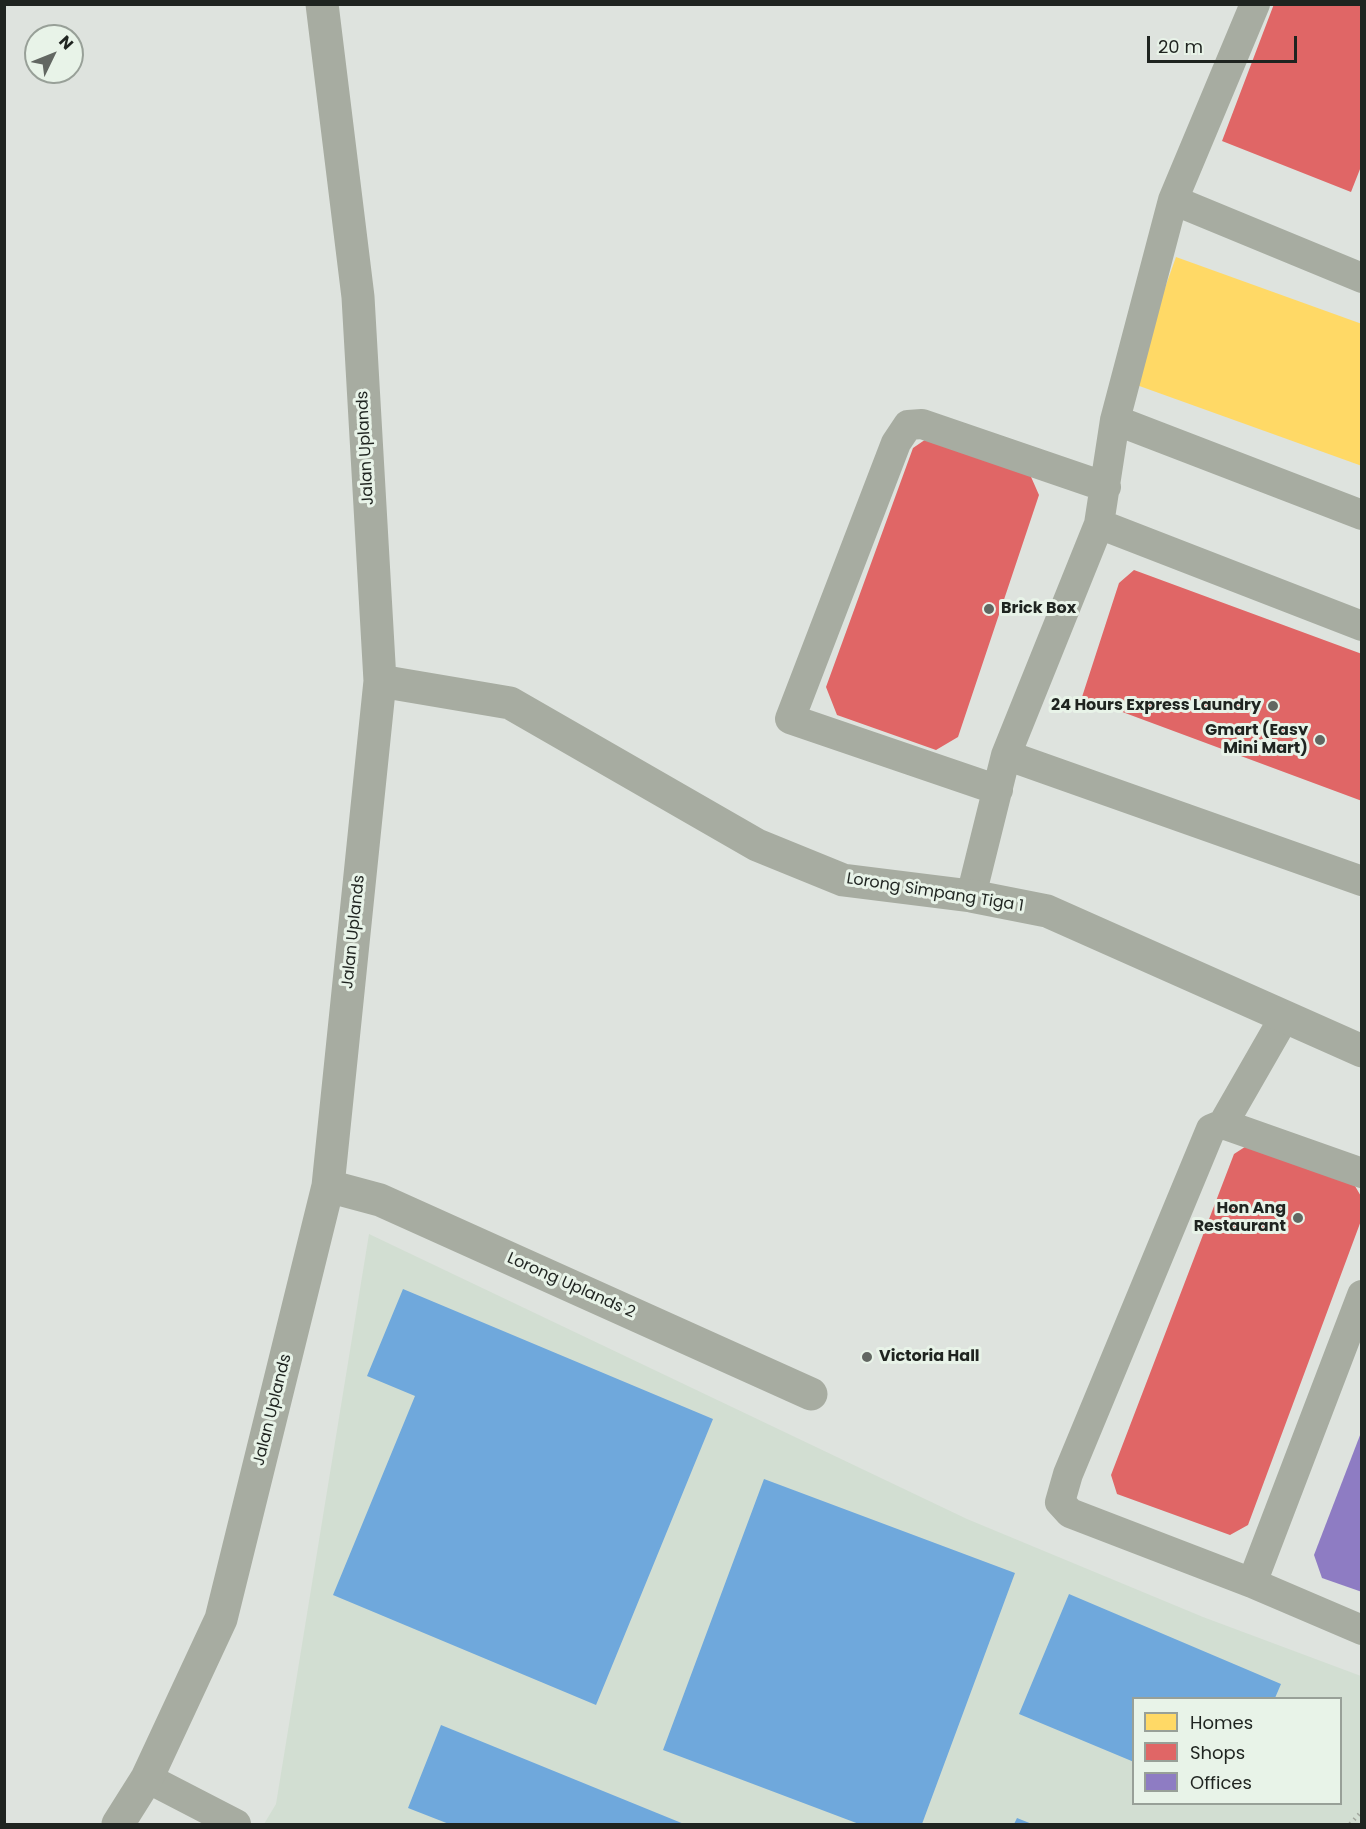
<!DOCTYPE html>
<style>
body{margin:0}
#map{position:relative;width:1366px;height:1829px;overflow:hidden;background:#dee3de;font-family:Poppins,sans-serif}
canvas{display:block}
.frame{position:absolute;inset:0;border:6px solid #1f2420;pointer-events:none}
.legend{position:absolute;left:1132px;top:1697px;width:210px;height:108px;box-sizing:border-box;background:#e8f3e8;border:2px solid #98a098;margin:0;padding:8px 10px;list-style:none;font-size:18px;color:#1f2420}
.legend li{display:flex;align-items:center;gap:12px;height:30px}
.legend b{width:30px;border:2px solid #98a098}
.north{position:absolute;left:24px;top:24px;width:60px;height:60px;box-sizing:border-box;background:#e8f3e8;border:2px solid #98a098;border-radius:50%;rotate:47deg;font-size:16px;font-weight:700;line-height:24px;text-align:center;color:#1f2420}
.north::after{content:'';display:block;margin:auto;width:21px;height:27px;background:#626762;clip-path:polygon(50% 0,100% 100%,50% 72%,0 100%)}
.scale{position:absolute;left:1147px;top:36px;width:150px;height:27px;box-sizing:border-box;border:3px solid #1f2420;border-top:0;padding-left:8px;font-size:18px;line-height:21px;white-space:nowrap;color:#1f2420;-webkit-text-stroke:4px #e8f3e8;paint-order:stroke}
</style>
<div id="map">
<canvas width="1366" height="1829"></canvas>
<div class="frame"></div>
<ul class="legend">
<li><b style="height:16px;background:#ffd966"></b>Homes</li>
<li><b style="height:16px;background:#e06666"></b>Shops</li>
<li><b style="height:16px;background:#8e7cc3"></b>Offices</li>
</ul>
<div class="north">N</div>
<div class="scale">20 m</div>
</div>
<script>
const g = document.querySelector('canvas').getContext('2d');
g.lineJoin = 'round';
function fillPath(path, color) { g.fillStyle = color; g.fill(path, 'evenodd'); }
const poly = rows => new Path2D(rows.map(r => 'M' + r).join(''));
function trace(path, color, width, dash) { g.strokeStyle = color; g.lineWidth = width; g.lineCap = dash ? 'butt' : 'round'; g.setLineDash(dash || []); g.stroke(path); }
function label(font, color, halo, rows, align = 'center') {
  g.font = font + ' Poppins,sans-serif'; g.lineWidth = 6; g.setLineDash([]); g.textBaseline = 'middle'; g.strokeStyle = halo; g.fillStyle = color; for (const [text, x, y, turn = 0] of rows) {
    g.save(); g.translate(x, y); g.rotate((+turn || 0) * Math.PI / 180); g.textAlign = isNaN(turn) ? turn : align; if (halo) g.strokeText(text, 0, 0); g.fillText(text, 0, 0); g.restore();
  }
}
fillPath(poly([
 [369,1234,967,1519,1203,1617,1361,1676,1361,1824,264,1824,276,1804],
 [1134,1698,1340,1698,1340,1804,1134,1804]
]), '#d2ded2');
fillPath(poly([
 [1176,257,1362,324,1362,466,1131,383]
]), '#ffd966');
fillPath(poly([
 [1274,4,1362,4,1362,164,1351,192,1222,141],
 [932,435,1028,470,1039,495,958,737,936,750,837,715,826,687,913,448],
 [1134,570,1362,654,1362,801,1082,697,1119,583],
 [1251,1143,1355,1186,1362,1198,1362,1218,1248,1525,1230,1535,1117,1494,1111,1475,1234,1154]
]), '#e06666');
fillPath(poly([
 [1362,1430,1362,1592,1322,1578,1314,1555]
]), '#8e7cc3');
fillPath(poly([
 [403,1289,713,1419,596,1705,333,1595,415,1396,367,1376],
 [764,1479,1015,1573,922,1824,859,1824,663,1750],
 [1069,1594,1281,1684,1275,1698,1134,1698,1134,1762,1019,1714],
 [441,1725,684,1824,449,1824,408,1808],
 [1017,1818,1032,1824,1014,1824]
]), '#6fa8dc');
trace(poly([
 [1350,1824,1362,1811]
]), '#a2a79e', 4, [1.5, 4.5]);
trace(poly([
 [1173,200,1362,278],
 [1115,420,1362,515],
 [1099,524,1362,626],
 [1006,755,1362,881],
 [998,790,790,719,896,443,908,425,922,424,1106,487],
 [971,896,1006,755,1099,524,1115,420,1173,200,1255,4],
 [1285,1016,1223,1124,1211,1129,1068,1474,1060,1502,1070,1513,1252,1583,1362,1630],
 [1223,1124,1362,1173],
 [1252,1583,1362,1295],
 [147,1778,236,1824]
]), '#a7aca1', 30);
trace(poly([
 [380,681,510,703,757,845,843,880,971,896,1047,911,1362,1051],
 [328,1186,380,1200,811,1394],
 [118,1824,147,1778,221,1619,328,1186,380,681,358,297,322,4]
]), '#a7aca1', 33);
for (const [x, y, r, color] of [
 [989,609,6,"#626762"],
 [1273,706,6,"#626762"],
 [1320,740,6,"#626762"],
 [1298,1218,6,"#626762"],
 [867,1357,6,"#626762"]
]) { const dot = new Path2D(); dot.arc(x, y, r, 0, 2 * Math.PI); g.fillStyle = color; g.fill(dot); trace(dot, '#e8f3e8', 2); }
label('16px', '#1f2420', '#e8f3e8', [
 ["Jalan Uplands",366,448,-93],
 ["Lorong Simpang Tiga 1",935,893,9],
 ["Jalan Uplands",354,932,-84],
 ["Lorong Uplands 2",571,1286,24],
 ["Jalan Uplands",273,1410,-76]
]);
label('bold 16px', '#1f2420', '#e8f3e8', [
 ["Brick Box",1001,609,"left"],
 ["24 Hours Express Laundry",1261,706],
 ["Gmart (Easy",1308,731],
 ["Mini Mart)",1308,749],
 ["Hon Ang",1286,1209],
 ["Restaurant",1286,1227],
 ["Victoria Hall",879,1357,"left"]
], 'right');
</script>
